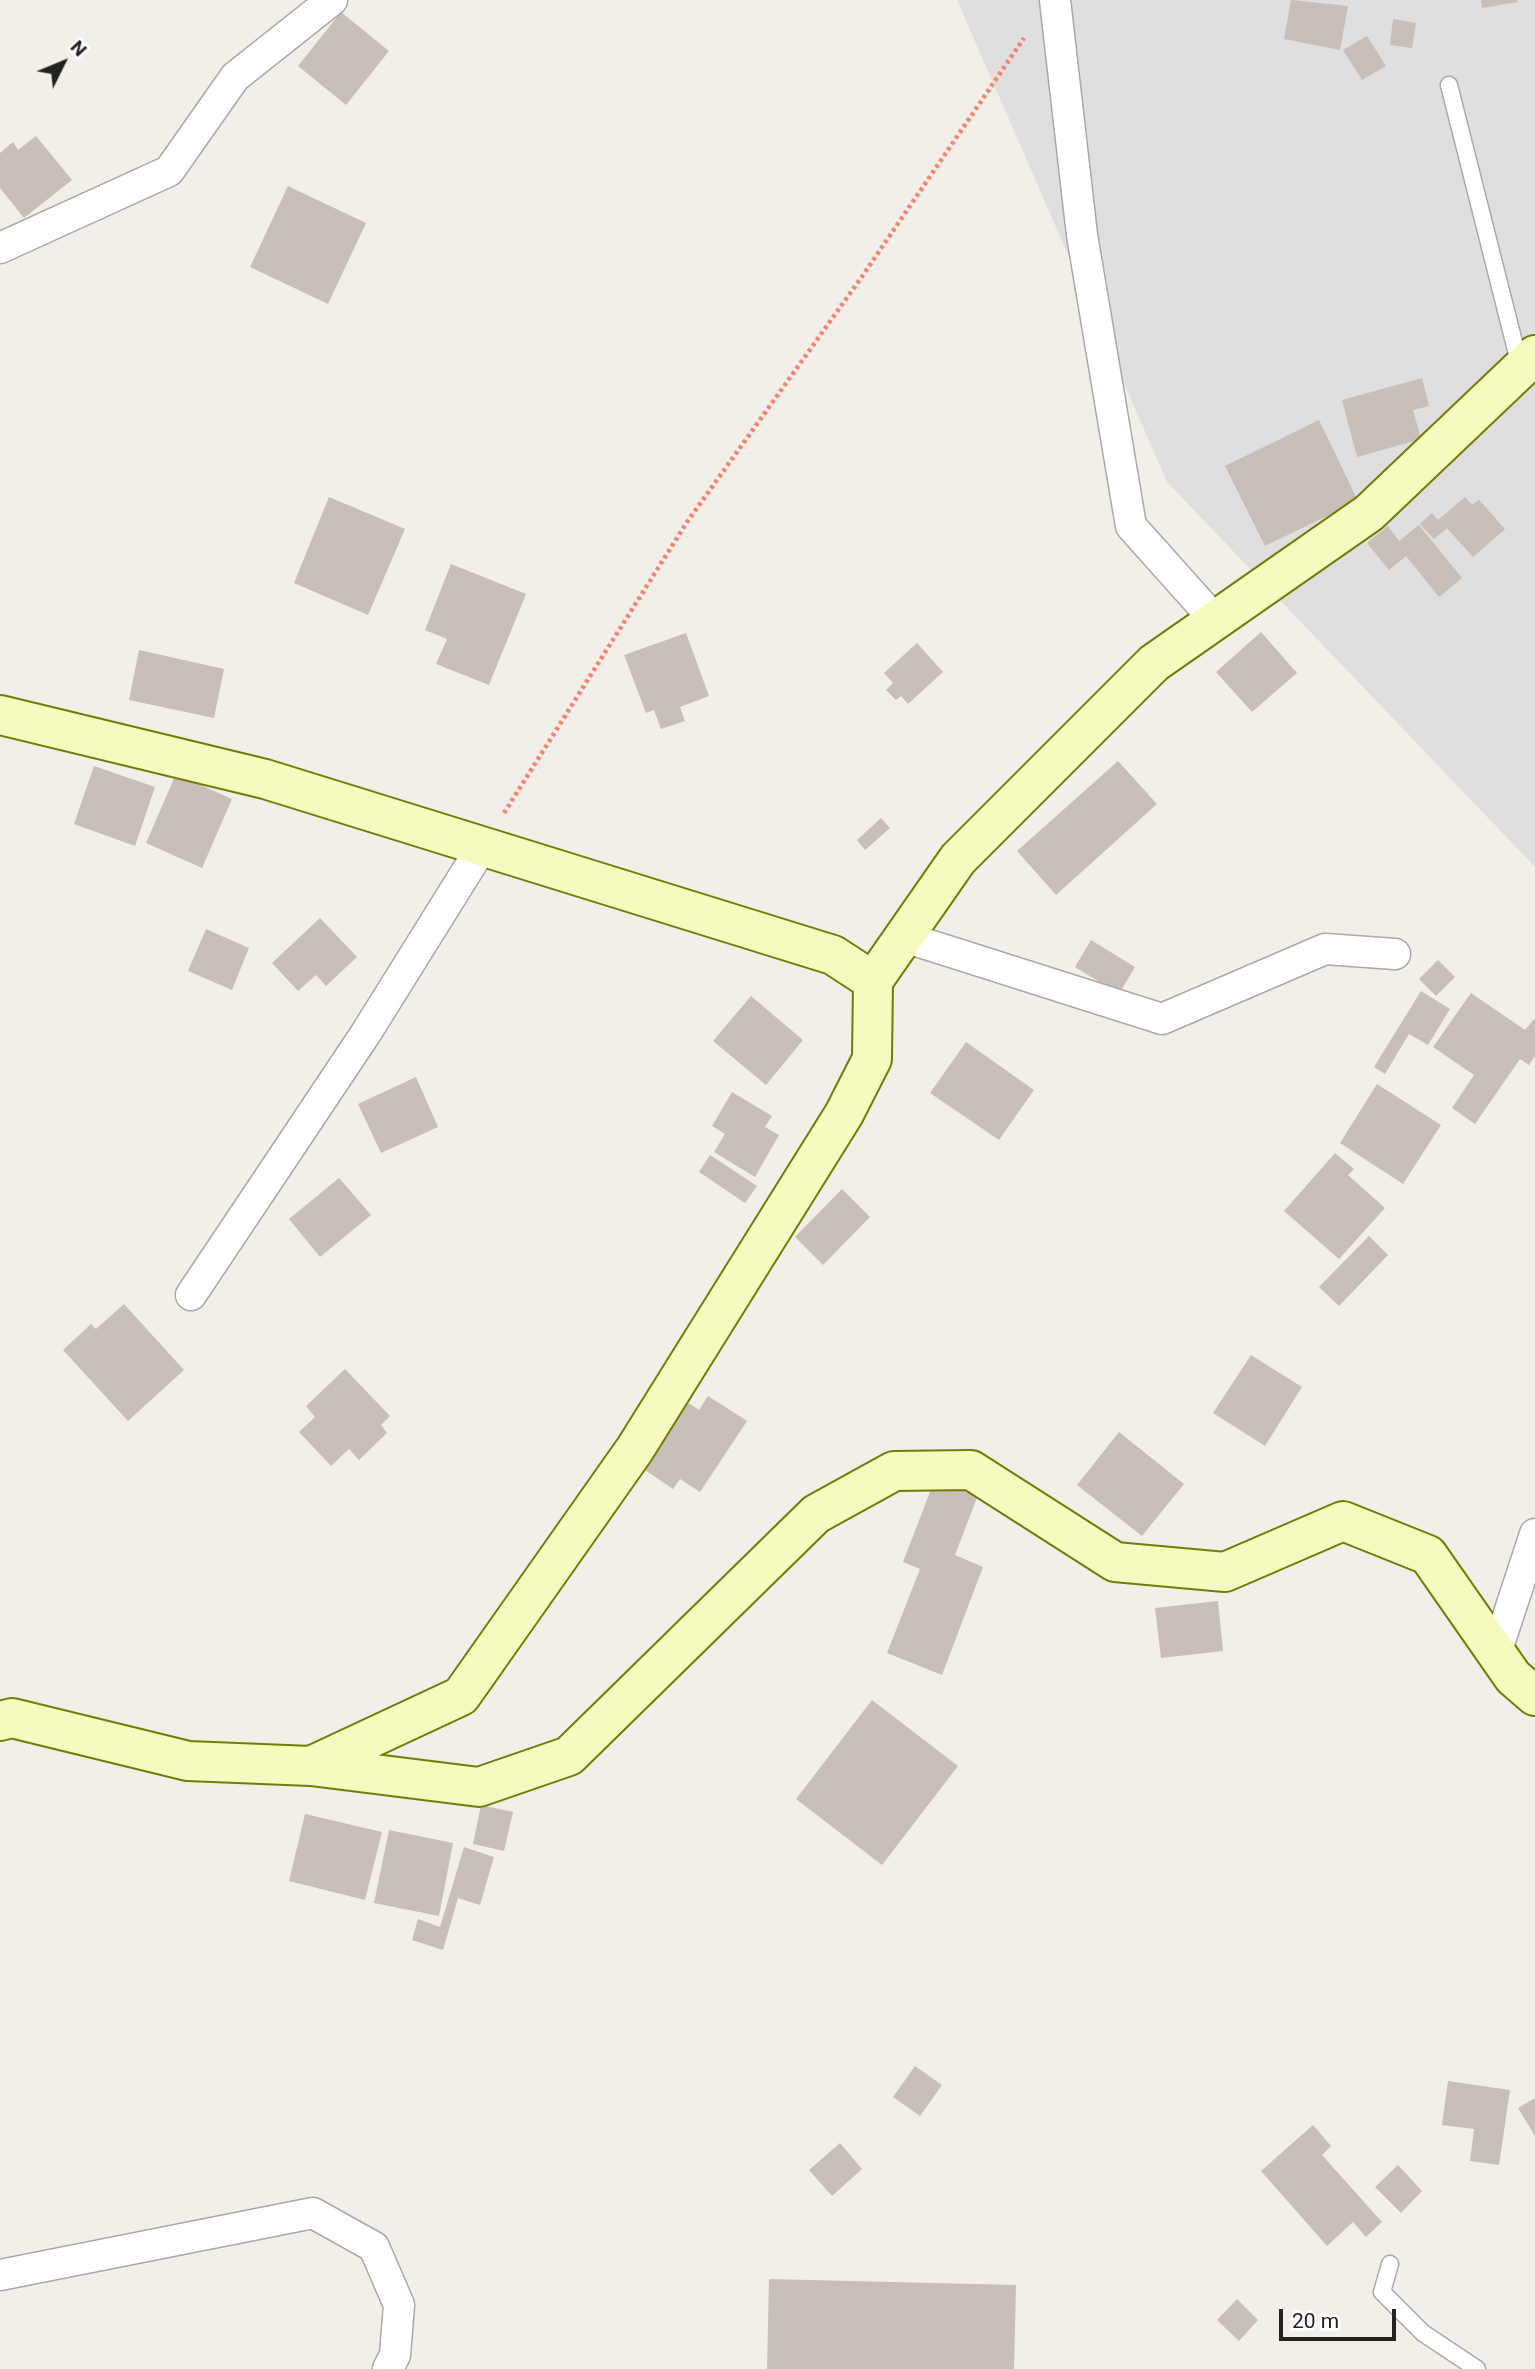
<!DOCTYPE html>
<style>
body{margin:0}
#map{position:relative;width:1535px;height:2369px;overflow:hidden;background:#f2efe9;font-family:Roboto,sans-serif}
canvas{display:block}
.north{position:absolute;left:28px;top:28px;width:70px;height:70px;-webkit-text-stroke:5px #fff;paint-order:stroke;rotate:47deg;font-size:19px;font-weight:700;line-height:28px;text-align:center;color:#222}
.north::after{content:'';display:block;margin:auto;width:24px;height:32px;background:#222;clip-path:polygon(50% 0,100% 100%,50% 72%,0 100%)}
.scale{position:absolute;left:1279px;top:2309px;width:117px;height:32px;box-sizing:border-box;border:4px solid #222;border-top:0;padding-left:9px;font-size:21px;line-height:24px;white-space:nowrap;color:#222;-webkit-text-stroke:5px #fff;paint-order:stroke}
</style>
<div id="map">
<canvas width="1535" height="2369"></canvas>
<div class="north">N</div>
<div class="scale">20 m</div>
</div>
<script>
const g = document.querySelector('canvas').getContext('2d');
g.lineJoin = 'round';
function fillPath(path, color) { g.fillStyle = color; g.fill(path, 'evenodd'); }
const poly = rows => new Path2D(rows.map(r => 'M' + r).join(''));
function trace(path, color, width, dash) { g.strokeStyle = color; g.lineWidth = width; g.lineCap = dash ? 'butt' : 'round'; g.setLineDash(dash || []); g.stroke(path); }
fillPath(poly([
 [957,0,1535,0,1535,867,1167,482]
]), '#e0dfdf');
fillPath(poly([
 [1291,0,1348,6,1340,50,1284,39],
 [1481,0,1517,0,1518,2,1482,8],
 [341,12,389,51,346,105,298,66],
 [1393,19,1416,23,1412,48,1390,45],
 [1367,36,1386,66,1362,80,1343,50],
 [36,136,72,180,24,218,0,188,0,153,13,142,18,150],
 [288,186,366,223,328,304,250,267],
 [1422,378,1429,406,1413,410,1421,439,1357,457,1342,400],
 [1319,420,1358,501,1265,546,1225,466],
 [329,497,405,529,368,615,294,583],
 [1465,497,1472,505,1479,500,1505,529,1473,557,1447,528,1434,539,1420,524,1432,513,1438,520],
 [1419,525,1462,578,1439,597,1406,556,1389,570,1367,543,1388,526,1399,541],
 [451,564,526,594,489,685,436,664,447,639,425,630],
 [1261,632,1297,673,1252,712,1216,672],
 [686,633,709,696,680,707,685,721,661,729,654,710,646,713,624,655],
 [917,643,943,672,908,704,901,696,896,700,886,690,893,683,884,673],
 [139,650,224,669,214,718,129,700],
 [1118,761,1157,804,1056,895,1017,851],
 [94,766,155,787,135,846,74,824],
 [176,774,232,799,202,868,146,843],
 [881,818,890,828,865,850,857,840],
 [320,918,357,957,326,986,316,975,298,991,272,963],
 [206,929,249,948,232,990,188,971],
 [1091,940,1135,967,1119,994,1075,967],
 [1438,960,1455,977,1436,996,1419,979],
 [1421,991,1450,1009,1428,1045,1409,1034,1385,1074,1374,1067],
 [1471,993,1525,1030,1535,1018,1535,1056,1529,1065,1520,1059,1475,1124,1452,1108,1474,1075,1433,1047],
 [751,996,803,1040,766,1085,713,1041],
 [966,1042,1034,1090,999,1140,930,1093],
 [416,1077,438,1127,381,1153,358,1104],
 [1377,1084,1441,1125,1403,1184,1340,1143],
 [732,1092,772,1116,765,1127,779,1135,755,1177,714,1152,725,1134,712,1126],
 [1335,1153,1354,1169,1348,1175,1385,1208,1339,1259,1284,1211],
 [710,1155,757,1186,745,1203,699,1172],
 [339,1178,371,1215,320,1257,289,1219],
 [842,1189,870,1217,823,1265,795,1237],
 [1369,1236,1388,1255,1339,1306,1319,1287],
 [124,1304,184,1370,128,1421,63,1350,91,1324,96,1329],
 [1251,1355,1302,1387,1265,1446,1213,1413],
 [345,1369,390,1416,381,1425,387,1433,359,1460,349,1449,331,1466,299,1432,315,1417,306,1406],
 [708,1396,747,1421,700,1492,680,1479,673,1489,636,1464,680,1397,699,1410],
 [1119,1432,1184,1484,1142,1536,1077,1485],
 [935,1479,978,1495,955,1555,983,1567,942,1675,887,1653,920,1569,903,1562],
 [1218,1601,1223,1651,1161,1658,1155,1608],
 [872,1700,958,1766,882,1865,796,1799],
 [481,1805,513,1812,504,1851,473,1844],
 [305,1814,382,1832,365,1900,289,1881],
 [389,1830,453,1843,439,1916,374,1903],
 [464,1847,494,1857,480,1905,458,1898,443,1950,412,1940,418,1919,440,1927],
 [915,2066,942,2085,920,2116,893,2097],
 [1448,2081,1510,2090,1499,2165,1470,2161,1474,2129,1442,2125],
 [1535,2098,1535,2136,1518,2108],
 [1313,2125,1331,2146,1322,2155,1382,2222,1366,2237,1353,2222,1327,2246,1261,2171],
 [840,2143,862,2169,832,2196,809,2170],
 [1398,2165,1422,2191,1401,2213,1375,2187],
 [769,2279,1016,2285,1014,2369,767,2369],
 [1237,2299,1258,2320,1239,2341,1217,2320]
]), '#c7bfb8');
const lane = poly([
 [1449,85,1520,366],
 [1390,2264,1382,2292,1423,2333,1477,2369]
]);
const street = poly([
 [1055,0,1082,235,1131,526,1215,620],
 [0,248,169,171,235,77,332,0],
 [904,937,1162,1019,1325,949,1395,954],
 [191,1295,366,1033,482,847],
 [1496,1653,1535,1534],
 [0,2275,313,2213,374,2247,399,2305,395,2355,388,2369]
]);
const secondary = poly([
 [0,715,265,779,833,955,873,981,872,1059,844,1114,635,1449,461,1696,311,1766],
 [873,981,958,859,1154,663,1369,513,1535,355],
 [0,1721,12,1718,188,1761,311,1766,479,1787,569,1756,816,1514,894,1471,971,1470,1115,1562,1225,1572,1343,1521,1428,1555,1513,1677,1535,1696]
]);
trace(lane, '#a9a9a9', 19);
trace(street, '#a9a9a9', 33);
trace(secondary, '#707d05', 42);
trace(poly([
 [504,813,687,522,861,278,1024,38]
]), '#fa8072', 4.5, [3.5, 3.5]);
trace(lane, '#fff', 16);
trace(street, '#fff', 30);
trace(secondary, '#f7fabf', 38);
</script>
